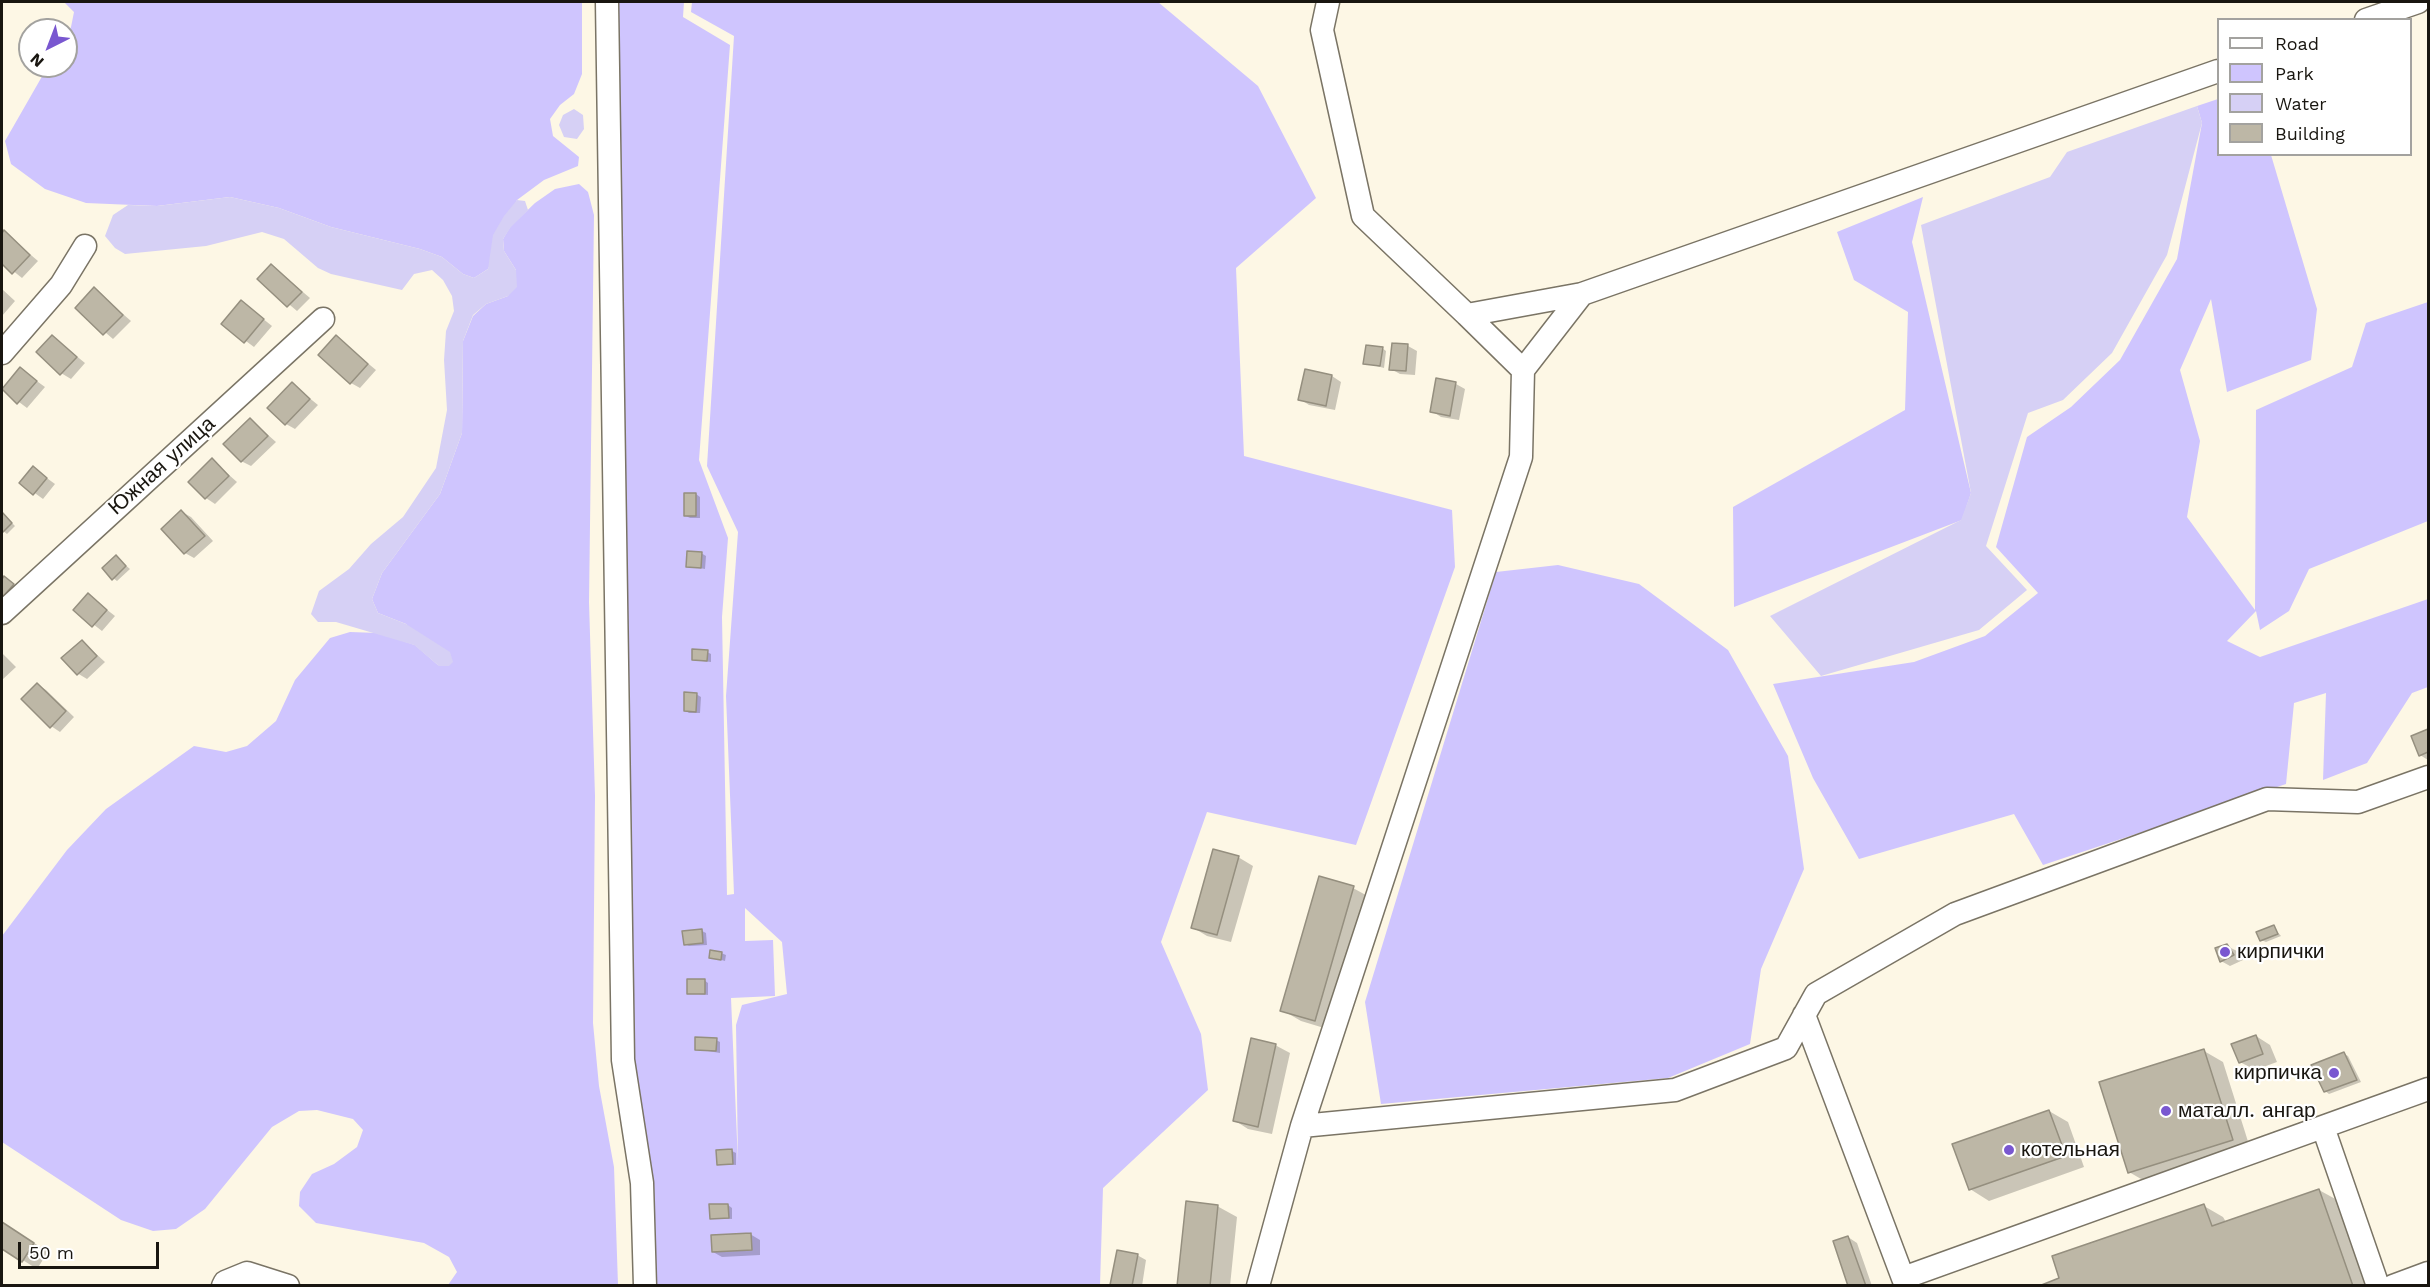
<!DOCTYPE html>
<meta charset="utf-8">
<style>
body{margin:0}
#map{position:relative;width:2430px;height:1287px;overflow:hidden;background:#fdf7e5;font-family:"Work Sans",sans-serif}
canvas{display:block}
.frame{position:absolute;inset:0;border:3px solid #191610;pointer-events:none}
.legend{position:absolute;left:2217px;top:18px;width:195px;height:138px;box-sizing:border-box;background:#fff;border:2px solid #a3a29f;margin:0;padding:8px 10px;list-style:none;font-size:18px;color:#191610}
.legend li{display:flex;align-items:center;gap:12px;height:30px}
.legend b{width:30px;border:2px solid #a3a29f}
.north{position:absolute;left:18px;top:18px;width:60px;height:60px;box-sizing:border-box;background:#fff;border:2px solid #a3a29f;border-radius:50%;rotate:222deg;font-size:16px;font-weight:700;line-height:24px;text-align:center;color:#191610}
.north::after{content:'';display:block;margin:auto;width:21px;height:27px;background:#7957d0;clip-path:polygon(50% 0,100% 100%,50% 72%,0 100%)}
.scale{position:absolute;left:18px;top:1242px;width:141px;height:27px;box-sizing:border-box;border:3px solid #191610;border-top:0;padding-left:8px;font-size:18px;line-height:21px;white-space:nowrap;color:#191610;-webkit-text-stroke:4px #fff;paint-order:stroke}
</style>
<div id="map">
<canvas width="2430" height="1287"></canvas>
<div class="frame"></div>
<ul class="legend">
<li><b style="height:8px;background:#fff"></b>Road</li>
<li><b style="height:16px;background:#cfc5fe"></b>Park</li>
<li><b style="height:16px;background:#d6d0f5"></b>Water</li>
<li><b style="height:16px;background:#bdb7a6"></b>Building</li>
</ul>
<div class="north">N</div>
<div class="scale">50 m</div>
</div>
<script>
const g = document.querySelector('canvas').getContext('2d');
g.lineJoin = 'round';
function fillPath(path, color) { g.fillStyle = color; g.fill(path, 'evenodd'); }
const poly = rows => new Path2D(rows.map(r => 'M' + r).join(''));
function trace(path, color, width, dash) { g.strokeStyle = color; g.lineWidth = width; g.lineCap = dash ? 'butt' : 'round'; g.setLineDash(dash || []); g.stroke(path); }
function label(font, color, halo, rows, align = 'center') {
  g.font = font + ' "Work Sans",sans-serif'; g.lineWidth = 4.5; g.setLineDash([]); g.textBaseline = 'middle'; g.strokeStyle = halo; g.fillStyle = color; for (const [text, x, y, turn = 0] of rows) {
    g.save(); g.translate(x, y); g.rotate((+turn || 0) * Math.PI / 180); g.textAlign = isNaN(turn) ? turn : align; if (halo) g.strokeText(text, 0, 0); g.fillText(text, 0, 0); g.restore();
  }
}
fillPath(poly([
 [64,2,582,2,582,74,574,94,560,105,550,119,553,136,579,157,578,166,544,180,517,200,488,269,474,278,463,274,442,257,420,249,331,227,279,208,230,197,157,206,86,203,45,189,11,164,5,141,48,66,66,66,66,36,71,27,74,12],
 [607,2,684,2,683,17,730,45,699,460,728,538,722,617,727,895,734,894,726,696,738,532,707,466,734,36,691,12,692,2,1158,2,1258,86,1316,198,1236,268,1244,456,1452,510,1455,567,1356,845,1207,812,1161,942,1201,1034,1208,1090,1103,1188,1100,1285,645,1285,623,1060],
 [745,908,782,942,787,994,742,1005,736,1025,738,1163,731,998,775,996,773,940,745,941],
 [2218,99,2218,154,2271,155,2317,309,2311,360,2227,392,2211,299,2180,370,2200,441,2187,517,2255,610,2256,410,2352,367,2366,323,2428,302,2428,521,2309,569,2289,611,2260,630,2256,611,2227,641,2260,657,2428,599,2428,687,2412,693,2367,763,2323,780,2326,693,2294,703,2286,784,2043,865,2014,814,1859,859,1813,778,1773,684,1914,662,1985,636,2038,593,1996,547,2027,437,2071,407,2120,360,2177,259,2202,123,2197,106],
 [579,184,588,192,594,215,589,602,595,796,593,1023,599,1086,614,1167,618,1285,448,1285,457,1272,449,1257,424,1243,316,1223,299,1206,300,1192,312,1174,334,1164,357,1147,363,1130,353,1119,317,1110,299,1111,272,1127,205,1209,176,1229,153,1231,121,1220,2,1142,2,936,67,850,106,809,194,746,226,752,247,746,276,721,295,680,330,638,350,632,379,633,415,645,439,666,406,624,378,613,372,599,382,573,440,494,462,433,463,341,473,316,486,304,508,296,516,270,504,251,503,239,510,227,535,203,555,189],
 [1923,197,1912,242,1971,493,1962,520,1734,607,1733,507,1905,410,1908,312,1854,280,1837,232],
 [1558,565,1639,584,1728,650,1788,756,1804,869,1761,969,1750,1044,1668,1078,1381,1104,1365,1002,1496,572]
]), '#cfc5fe');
fillPath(poly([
 [2197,106,2202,123,2167,255,2112,353,2063,400,2028,413,1986,546,2027,590,1979,630,1821,676,1770,616,1961,520,1971,493,1921,225,2050,177,2067,152],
 [574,109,583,115,584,129,577,139,564,137,559,125,563,115],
 [230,197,279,208,331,227,420,249,442,257,463,274,474,278,488,269,493,235,504,216,517,200,525,201,528,210,511,227,503,239,504,251,516,270,517,287,508,296,486,304,473,315,463,341,462,433,440,494,382,573,372,599,378,613,406,624,450,652,453,662,449,666,439,666,414,645,336,622,318,622,311,614,319,591,349,569,371,544,403,517,436,468,447,410,444,360,446,331,454,311,452,296,443,280,432,270,414,274,402,290,331,274,318,268,284,239,262,232,206,246,125,254,115,248,105,236,113,215,128,205,157,206]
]), '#d6d0f5');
fillPath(poly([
 [4,232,38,261,22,278,2,262,2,235],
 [272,266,310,298,297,311,259,279],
 [2,289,15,301,2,316],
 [94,289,131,321,113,339,77,308],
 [242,302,272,326,254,347,223,324],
 [53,337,85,363,71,379,61,373],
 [336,337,376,370,360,388,351,383],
 [1408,346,1417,351,1415,375,1400,374,1391,369],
 [1382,348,1386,351,1384,368,1365,363],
 [20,369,45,387,27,408,3,390],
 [1306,371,1332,376,1341,382,1335,410,1309,405,1300,399],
 [292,384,318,405,295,429,286,424],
 [1456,384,1465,389,1459,420,1441,417,1432,411],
 [250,419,276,442,251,466,241,461],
 [212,460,237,482,215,504,206,498],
 [33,468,55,484,43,499,21,483],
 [696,494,700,497,700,518,690,518,686,516],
 [182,512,191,517,213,541,194,558,185,553,163,529],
 [2,513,15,526,7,534,2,530],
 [701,553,706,556,705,569,688,566],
 [116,557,130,569,117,581,113,578],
 [5,577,17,587,2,600,2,581],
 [88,595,115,616,102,631,75,610],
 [82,641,105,662,87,679,77,673],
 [707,652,711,654,711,662,693,660],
 [2,653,16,667,2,680],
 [37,684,46,690,74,717,60,732,51,726],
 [696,694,701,697,700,713,689,713,685,710],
 [2428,730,2428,760,2420,755,2413,737],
 [1238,857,1253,866,1231,942,1207,936,1192,927],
 [1353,888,1373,899,1334,1031,1301,1021,1282,1010],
 [2273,927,2281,936,2266,942,2261,940],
 [702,931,706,933,707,945,689,946,685,944],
 [2227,946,2237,951,2243,960,2230,966,2221,961],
 [721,953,726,955,725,961,711,957],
 [704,980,708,983,708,995,689,993],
 [2256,1036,2270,1045,2277,1062,2255,1070,2240,1062],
 [716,1040,720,1042,720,1053,696,1049],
 [1275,1045,1290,1053,1272,1134,1248,1129,1234,1120],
 [2204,1051,2223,1062,2251,1151,2148,1183,2129,1172],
 [2344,1054,2348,1056,2361,1082,2329,1094,2325,1091],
 [2049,1111,2068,1122,2084,1167,1989,1201,1970,1189],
 [732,1151,736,1153,736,1165,718,1164],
 [2319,1190,2339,1201,2367,1286,2043,1286,2061,1279,2204,1206,2223,1217,2226,1222],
 [728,1205,732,1208,732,1219,711,1218],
 [1217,1206,1237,1217,1230,1286,1179,1286],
 [2,1222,48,1252,37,1269,2,1247],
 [750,1234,760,1240,760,1255,722,1257,713,1252],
 [1848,1237,1857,1243,1872,1286,1850,1286],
 [1137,1255,1146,1260,1142,1286,1112,1284]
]), '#0003');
const building = poly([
 [4,230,30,255,12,274,2,264,2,233,4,230],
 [271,264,302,292,287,307,257,279,271,264],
 [94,287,123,315,103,335,75,308,94,287],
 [241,300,264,319,244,343,221,324,241,300],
 [52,335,77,357,60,375,36,352,52,335],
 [336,335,368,364,350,384,318,355,336,335],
 [1392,343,1408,344,1406,371,1389,370,1392,343],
 [1366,345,1383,347,1380,366,1363,364,1366,345],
 [20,367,37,381,17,404,2,389,20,367],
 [1305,369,1332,375,1326,406,1298,400,1305,369],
 [1436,378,1456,382,1450,416,1430,412,1436,378],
 [292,382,310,399,285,425,267,408,292,382],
 [250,418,268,436,241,462,223,444,250,418],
 [212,458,229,476,205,499,188,482,212,458],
 [33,466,47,478,33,495,19,483,33,466],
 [684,493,696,493,696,516,684,516,684,493],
 [181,510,205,536,184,554,161,529,181,510],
 [2,512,12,523,2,533,2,512],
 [687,551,702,552,701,568,686,567,687,551],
 [116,555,126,566,112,580,102,568,116,555],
 [4,576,14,584,2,598,2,579,4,576],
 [88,593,107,610,92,627,73,610,88,593],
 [82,640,97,656,77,675,61,658,82,640],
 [692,649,708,650,707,661,692,660,692,649],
 [37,683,66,711,50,728,21,699,37,683],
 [684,692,697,693,696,712,684,711,684,692],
 [2428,729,2428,752,2419,756,2411,736,2428,729],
 [1213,849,1239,856,1217,935,1191,928,1213,849],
 [1319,876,1354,886,1315,1021,1280,1011,1319,876],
 [2274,925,2278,934,2260,941,2256,932,2274,925],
 [702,929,703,943,684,945,682,931,702,929],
 [2227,944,2234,955,2220,962,2215,948,2227,944],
 [710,950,722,952,721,960,709,958,710,950],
 [687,979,705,979,705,994,687,994,687,979],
 [2256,1035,2263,1054,2239,1063,2231,1044,2256,1035],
 [695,1037,717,1038,716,1051,695,1050,695,1037],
 [1251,1038,1276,1044,1258,1127,1233,1121,1251,1038],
 [2204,1049,2233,1140,2128,1173,2099,1082,2204,1049],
 [2344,1052,2357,1080,2324,1092,2311,1065,2344,1052],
 [2049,1110,2066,1156,1969,1190,1952,1144,2049,1110],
 [732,1149,733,1164,717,1165,716,1150,732,1149],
 [2319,1189,2353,1286,2039,1286,2059,1278,2052,1256,2204,1204,2212,1226,2319,1189],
 [1186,1201,1218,1205,1210,1286,1177,1286,1186,1201],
 [709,1204,728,1204,729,1218,710,1219,709,1204],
 [2,1222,34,1243,22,1262,2,1249,2,1222],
 [751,1233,752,1250,712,1252,711,1235,751,1233],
 [1848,1236,1866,1286,1848,1286,1833,1241,1848,1236],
 [1117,1250,1138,1254,1132,1286,1110,1285,1117,1250]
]);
fillPath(building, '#bdb7a6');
trace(building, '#958f7f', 1.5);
const minor = poly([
 [607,2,623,1060,642,1183,645,1286],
 [1328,2,1322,30,1363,216,1467,315],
 [2366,20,2418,2],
 [2218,71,1582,294,1523,370,1521,457,1302,1126,1675,1090,1786,1048,1816,994,1955,914,2267,799,2358,802,2428,777],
 [2,353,61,285,85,246],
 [1523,370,1467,315,1582,294],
 [2,613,323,319],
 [1804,1015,1903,1278],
 [2323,1127,2378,1286],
 [223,1286,225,1282,247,1273,288,1286],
 [1258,1286,1302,1126],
 [1906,1286,1903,1278,2428,1089],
 [2393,1286,2428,1273]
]);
trace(minor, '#7a7465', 25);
trace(minor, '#fff', 22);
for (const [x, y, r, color] of [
 [2225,952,6,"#7957d0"],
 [2334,1073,6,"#7957d0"],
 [2166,1111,6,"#7957d0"],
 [2009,1150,6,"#7957d0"]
]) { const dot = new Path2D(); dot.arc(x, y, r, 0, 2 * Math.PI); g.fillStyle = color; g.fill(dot); trace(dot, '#fff', 2); }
label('21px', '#191610', '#fff', [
 ["Южная улица",162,466,-42]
]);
label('21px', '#191610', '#fff', [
 ["кирпички",2237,952],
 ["кирпичка",2322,1073,"right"],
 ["маталл. ангар",2178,1111],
 ["котельная",2021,1150]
], 'left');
</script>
